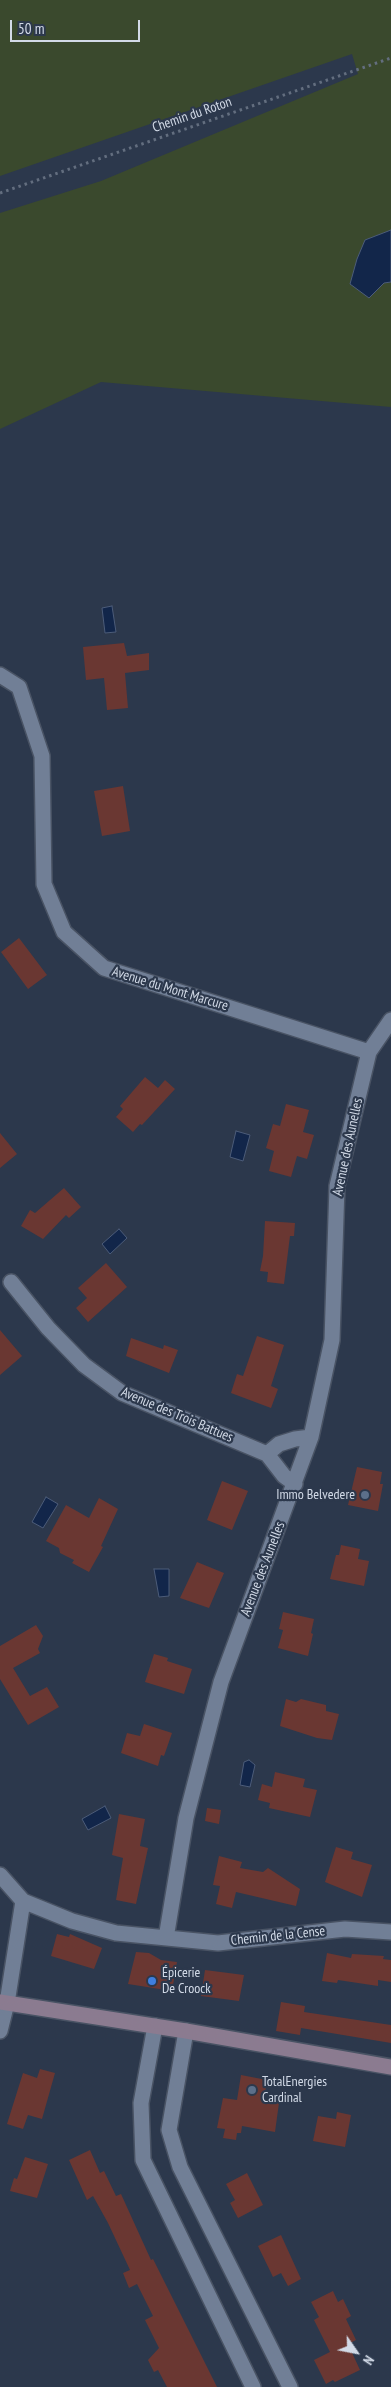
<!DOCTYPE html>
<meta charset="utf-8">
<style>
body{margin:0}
#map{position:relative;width:391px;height:2387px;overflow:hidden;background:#2c384c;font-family:"PT Sans Narrow",sans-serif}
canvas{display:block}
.north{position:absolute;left:331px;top:2327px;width:50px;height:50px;-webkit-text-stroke:4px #2c384c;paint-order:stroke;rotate:123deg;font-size:14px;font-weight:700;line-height:20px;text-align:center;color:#d2dae7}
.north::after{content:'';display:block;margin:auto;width:18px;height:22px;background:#d2dae7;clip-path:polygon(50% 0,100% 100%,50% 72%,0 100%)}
.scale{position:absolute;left:10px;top:20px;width:130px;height:22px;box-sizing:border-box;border:2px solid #d2dae7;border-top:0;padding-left:6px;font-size:15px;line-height:18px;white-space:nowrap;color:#d2dae7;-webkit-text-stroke:4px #2c384c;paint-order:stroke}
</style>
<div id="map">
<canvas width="391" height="2387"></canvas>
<div class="north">N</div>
<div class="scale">50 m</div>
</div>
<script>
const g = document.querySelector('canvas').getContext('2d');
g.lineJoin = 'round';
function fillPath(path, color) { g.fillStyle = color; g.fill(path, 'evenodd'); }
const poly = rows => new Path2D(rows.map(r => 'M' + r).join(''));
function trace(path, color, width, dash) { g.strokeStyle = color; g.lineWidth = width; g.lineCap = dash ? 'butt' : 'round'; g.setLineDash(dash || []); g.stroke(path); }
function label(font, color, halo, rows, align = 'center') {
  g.font = font + ' "PT Sans Narrow",sans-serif'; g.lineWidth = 4.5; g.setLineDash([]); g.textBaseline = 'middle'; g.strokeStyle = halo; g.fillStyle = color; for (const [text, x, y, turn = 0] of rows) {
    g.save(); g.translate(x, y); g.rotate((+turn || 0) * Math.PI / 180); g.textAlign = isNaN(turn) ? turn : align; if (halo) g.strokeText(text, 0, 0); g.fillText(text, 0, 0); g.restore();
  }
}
fillPath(poly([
 [0,0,391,0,391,407,101,382,0,429,0,213,101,181,358,74,352,54,0,176]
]), '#3a492d');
const water = poly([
 [391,230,391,282,384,283,369,298,350,284,357,259,365,240,391,230],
 [112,606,116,632,105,633,102,608,112,606],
 [236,1131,250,1135,243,1161,230,1157,236,1131],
 [119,1229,127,1238,110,1254,102,1244,119,1229],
 [46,1497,58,1504,43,1528,32,1522,46,1497],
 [154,1569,169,1569,169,1596,159,1597,154,1569],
 [249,1760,255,1765,250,1787,240,1785,244,1762,249,1760],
 [105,1806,111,1818,88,1830,82,1819,105,1806]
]);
fillPath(water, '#12264a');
trace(water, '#4c5c79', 1);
fillPath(poly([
 [124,643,127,656,149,653,149,670,125,673,128,708,107,710,104,678,86,680,83,647],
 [123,786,130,831,102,836,94,791],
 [19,938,47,975,28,989,1,952],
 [145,1077,158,1088,165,1080,175,1089,142,1125,140,1124,133,1132,116,1117,123,1109,120,1106],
 [286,1104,309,1110,303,1132,314,1135,307,1159,297,1156,291,1177,269,1171,274,1151,266,1148,273,1124,280,1126],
 [0,1133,17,1154,0,1168],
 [64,1188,81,1207,69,1218,66,1215,43,1239,21,1226,30,1210,35,1213],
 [265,1221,295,1223,294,1236,290,1236,284,1284,267,1282,268,1272,260,1271,263,1256],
 [106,1263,127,1287,88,1322,76,1308,87,1298,78,1288],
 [0,1330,22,1356,0,1375],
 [257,1336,284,1345,271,1386,278,1389,271,1408,231,1393,237,1374,243,1376],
 [131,1338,163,1349,164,1345,178,1350,169,1373,126,1356],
 [357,1467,382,1472,380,1484,383,1484,378,1511,348,1505],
 [222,1481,248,1491,232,1530,207,1520],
 [99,1498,118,1509,101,1546,103,1547,89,1572,72,1563,74,1560,60,1553,59,1548,46,1541,66,1505,89,1518],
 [341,1545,360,1549,358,1559,369,1561,364,1586,330,1579,336,1555,339,1555],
 [197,1562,224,1573,209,1608,180,1598],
 [283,1612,314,1619,311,1633,313,1634,308,1656,278,1648,283,1630,279,1629],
 [36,1625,43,1636,38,1649,40,1653,13,1668,30,1696,47,1687,59,1707,28,1725,0,1679,0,1646],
 [154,1654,168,1658,167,1661,192,1669,184,1694,145,1682],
 [286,1699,296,1702,301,1699,326,1705,326,1711,339,1714,332,1740,317,1738,280,1726],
 [144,1724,172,1733,164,1756,161,1755,158,1766,121,1753,127,1733,140,1736],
 [275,1772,305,1779,303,1787,317,1790,310,1817,269,1808,270,1803,258,1800,262,1784,272,1787],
 [207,1808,221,1810,219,1824,205,1821],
 [119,1814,145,1819,140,1846,148,1848,136,1904,116,1900,123,1858,112,1855],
 [336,1847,353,1852,351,1859,372,1865,362,1897,325,1882],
 [219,1856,242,1862,240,1868,263,1872,268,1868,300,1889,296,1906,236,1892,232,1908,216,1904,220,1886,213,1885],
 [57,1934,69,1937,70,1934,102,1948,94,1969,51,1956],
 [136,1952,149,1953,161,1960,177,1962,172,1991,128,1984],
 [327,1953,351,1958,352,1954,384,1956,383,1959,391,1960,391,1982,378,1980,378,1986,338,1980,337,1983,322,1981],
 [205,1970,244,1975,239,2001,201,1996],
 [281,2002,305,2006,304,2012,391,2025,391,2043,301,2028,300,2035,276,2031],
 [40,2069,55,2073,42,2119,28,2115,23,2129,7,2124,23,2073,37,2078],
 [241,2075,267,2080,264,2101,279,2103,275,2132,242,2126,241,2133,237,2133,236,2140,223,2138,225,2129,217,2128,223,2098,237,2100],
 [337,2112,351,2115,345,2147,313,2141,318,2116,336,2119],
 [90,2150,100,2173,104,2171,116,2196,121,2194,151,2260,153,2259,217,2387,167,2387,158,2370,154,2372,148,2360,159,2348,145,2320,153,2316,137,2284,129,2288,123,2273,130,2270,108,2223,93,2196,87,2200,69,2160],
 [25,2157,48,2164,37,2198,10,2191,14,2178,17,2179],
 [247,2173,263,2205,238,2218,230,2203,235,2200,226,2184],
 [281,2235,301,2279,288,2286,281,2273,273,2277,258,2246],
 [333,2291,338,2302,343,2299,351,2316,346,2319,356,2340,348,2344,360,2370,335,2382,333,2380,326,2384,314,2360,330,2352,314,2320,319,2317,311,2302]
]), '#6a3732');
const street = poly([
 [0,675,19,687,42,756,44,884,64,932,104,968,369,1052],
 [11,1282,48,1328,84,1365,122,1393,267,1454,284,1476,295,1484],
 [267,1454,279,1444,295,1439,311,1437],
 [0,1875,23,1901,72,1921,116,1933,218,1943,345,1929,391,1932],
 [166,1938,186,1818,221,1682,311,1437,332,1340,337,1186,369,1052,391,1020],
 [155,2026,141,2103,143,2160,253,2387],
 [0,2031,7,2003,23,1901],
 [186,2031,169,2130,180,2167,290,2387]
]);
const secondary = poly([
 [0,2002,186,2031,391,2067]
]);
trace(street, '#495364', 18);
trace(secondary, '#495364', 18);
trace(poly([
 [0,193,391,58]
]), '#636e7f', 3, [2.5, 4]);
trace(street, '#717f96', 15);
trace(secondary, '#8b7b90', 15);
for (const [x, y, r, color] of [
 [365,1495,5,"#5c6f8a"],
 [152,1981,5,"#3f7fe0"],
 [252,2090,5,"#5c6f8a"]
]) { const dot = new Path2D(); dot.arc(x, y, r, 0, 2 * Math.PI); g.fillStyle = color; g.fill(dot); trace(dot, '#2c384c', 2); }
label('14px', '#d2dae7', '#2c384c', [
 ["Chemin du Roton",192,115,-19],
 ["Avenue du Mont Marcure",170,989,17],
 ["Avenue des Aunelles",348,1147,-78],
 ["Avenue des Trois Battues",177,1415,23],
 ["Avenue des Aunelles",263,1569,-69],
 ["Chemin de la Cense",278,1936,-6]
]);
label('14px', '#d2dae7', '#2c384c', [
 ["Immo Belvedere",355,1495,"right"],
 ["Épicerie",162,1973],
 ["De Croock",162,1989],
 ["TotalEnergies",262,2082],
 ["Cardinal",262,2098]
], 'left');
</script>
